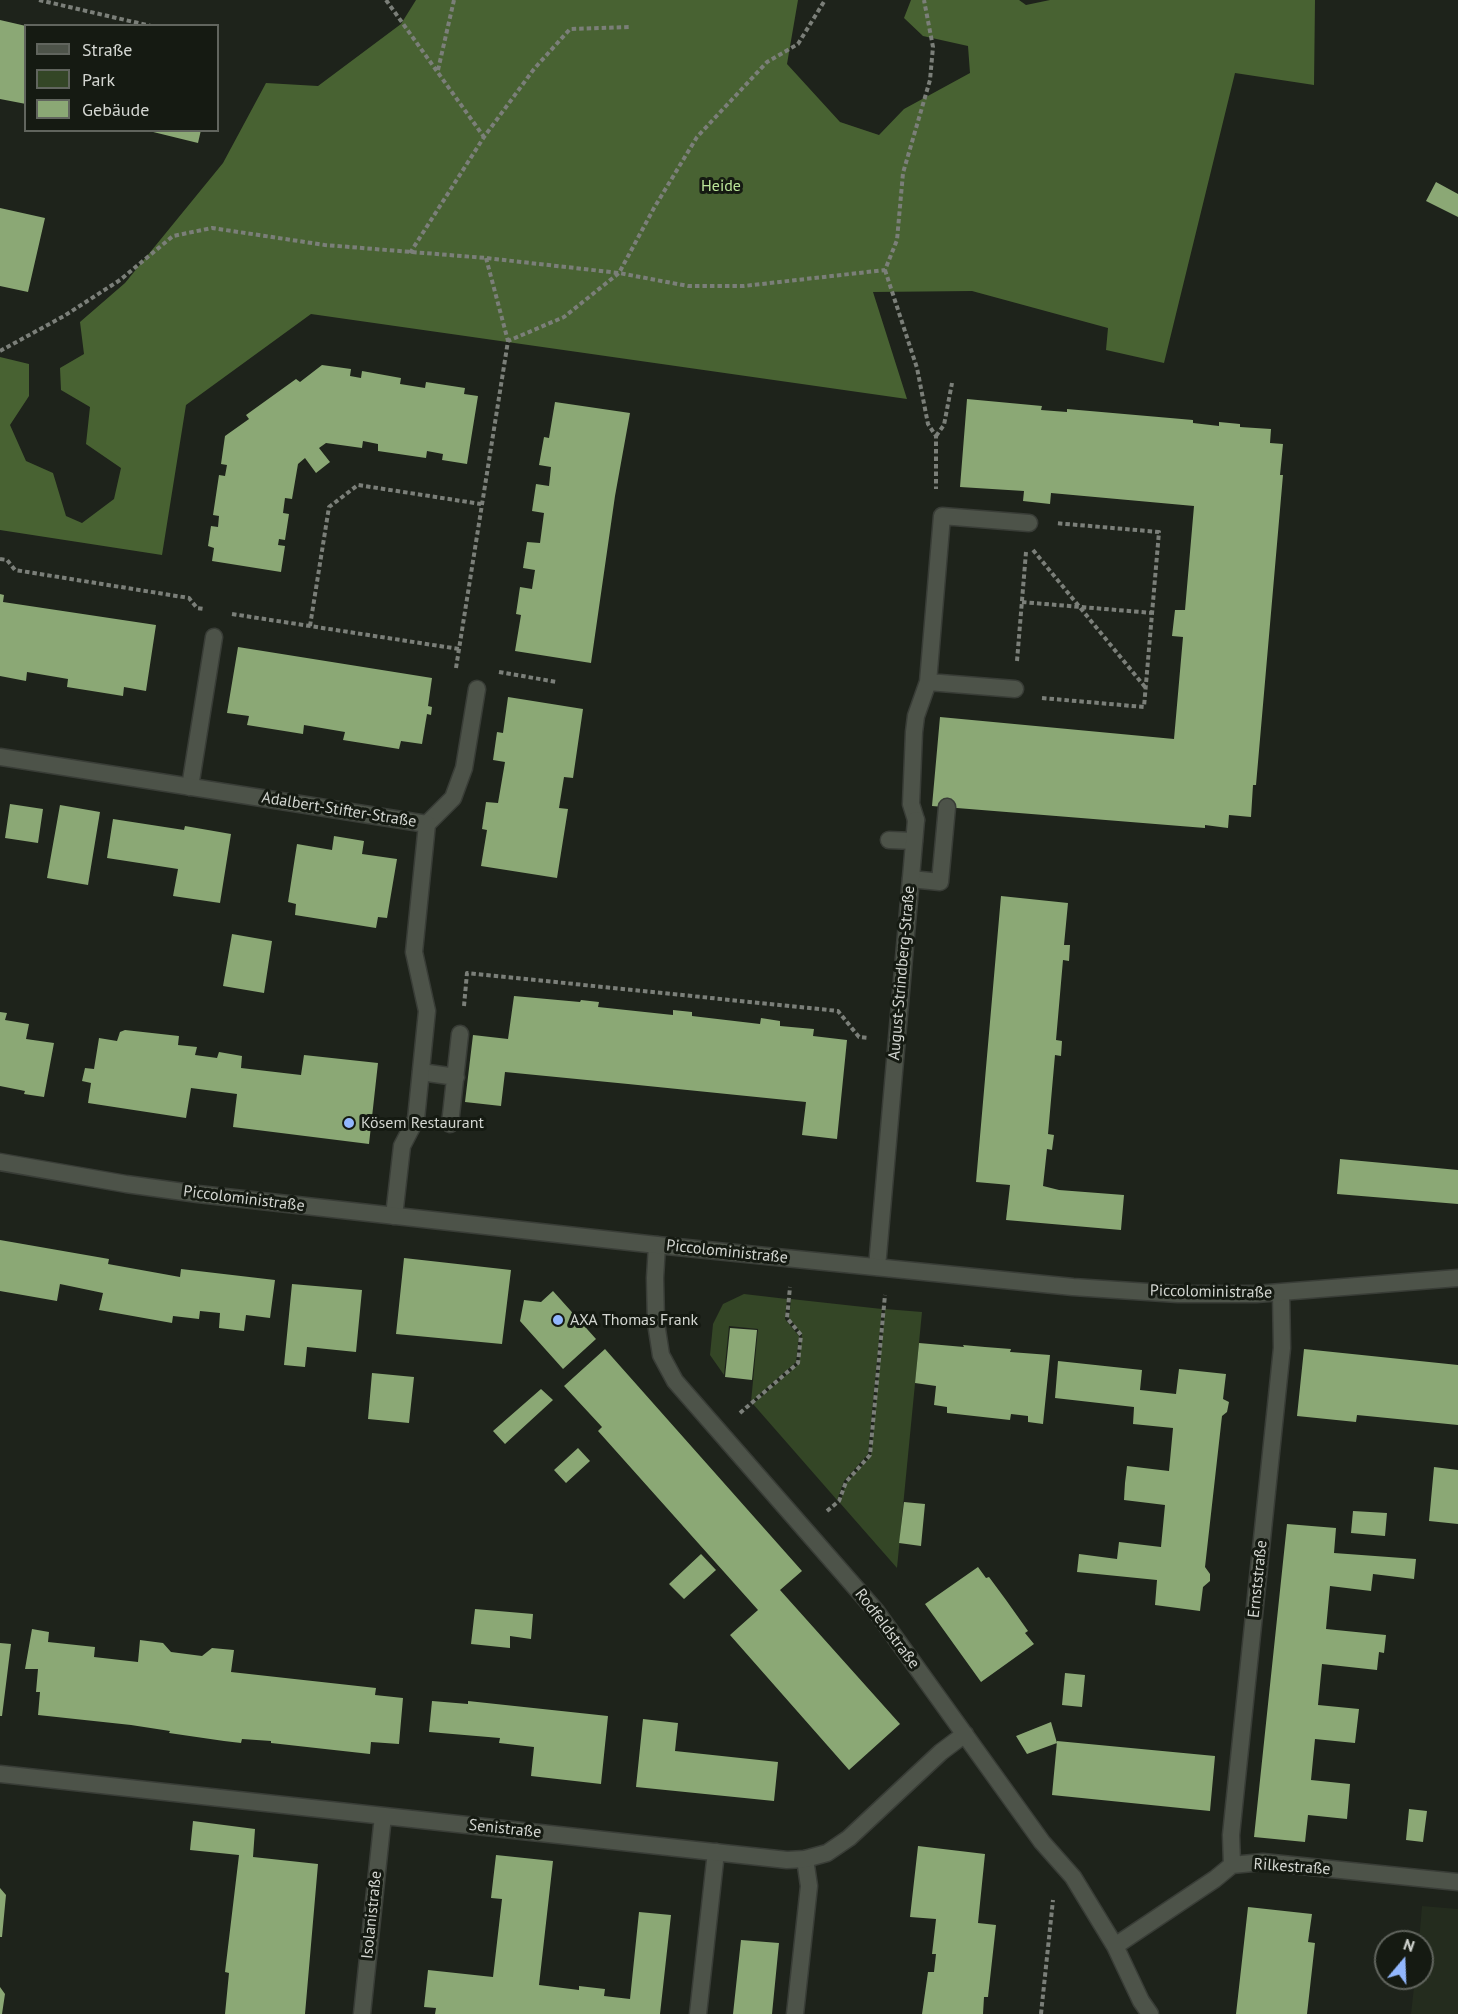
<!DOCTYPE html>
<meta charset="utf-8">
<style>
body{margin:0}
#map{position:relative;width:1458px;height:2014px;overflow:hidden;background:#1e231b;font-family:"PT Sans",sans-serif}
canvas{display:block}
.legend{position:absolute;left:24px;top:24px;width:195px;height:108px;box-sizing:border-box;background:#151a12;border:2px solid #61655e;margin:0;padding:8px 10px;list-style:none;font-size:18px;color:#d3d6d1}
.legend li{display:flex;align-items:center;gap:12px;height:30px}
.legend b{width:30px;border:2px solid #61655e}
.north{position:absolute;left:1374px;top:1930px;width:60px;height:60px;box-sizing:border-box;background:#151a12;border:2px solid #61655e;border-radius:50%;rotate:19deg;font-size:16px;font-weight:700;line-height:24px;text-align:center;color:#d3d6d1}
.north::after{content:'';display:block;margin:auto;width:21px;height:27px;background:#92b7fd;clip-path:polygon(50% 0,100% 100%,50% 72%,0 100%)}
</style>
<div id="map">
<canvas width="1458" height="2014"></canvas>
<ul class="legend">
<li><b style="height:8px;background:#4d5349"></b>Straße</li>
<li><b style="height:16px;background:#344626"></b>Park</li>
<li><b style="height:16px;background:#8ba875"></b>Gebäude</li>
</ul>
<div class="north">N</div>
</div>
<script>
const g = document.querySelector('canvas').getContext('2d');
g.lineJoin = 'round';
function fillPath(path, color) { g.fillStyle = color; g.fill(path, 'evenodd'); }
const poly = rows => new Path2D(rows.map(r => 'M' + r).join(''));
function trace(path, color, width, dash) { g.strokeStyle = color; g.lineWidth = width; g.lineCap = dash ? 'butt' : 'round'; g.setLineDash(dash || []); g.stroke(path); }
function label(font, color, halo, rows, align = 'center') {
  g.font = font + ' "PT Sans",sans-serif'; g.lineWidth = 6; g.setLineDash([]); g.textBaseline = 'middle'; g.strokeStyle = halo; g.fillStyle = color; for (const [text, x, y, turn = 0] of rows) {
    g.save(); g.translate(x, y); g.rotate((+turn || 0) * Math.PI / 180); g.textAlign = isNaN(turn) ? turn : align; if (halo) g.strokeText(text, 0, 0); g.fillText(text, 0, 0); g.restore();
  }
}
fillPath(poly([
 [1422,1906,1458,1909,1458,2014,1411,2014,1415,1978,1422,1978,1422,1942,1419,1942]
]), '#242c1e');
fillPath(poly([
 [744,1294,787,1299,785,1319,799,1336,796,1362,751,1402,758,1329,729,1326,724,1375,710,1355,713,1324,723,1304],
 [791,1299,882,1309,868,1454,844,1481,837,1500,753,1404,799,1364,802,1334,789,1318],
 [885,1309,922,1312,897,1568,840,1503,846,1483,871,1456]
]), '#344626');
fillPath(poly([
 [416,0,798,0,787,64,840,122,879,135,904,109,970,73,968,46,923,36,904,18,911,0,1019,0,1026,5,1050,0,1315,0,1314,85,1235,73,1164,363,1106,350,1108,328,972,291,873,292,907,399,311,314,186,405,162,555,0,530,0,357,29,364,29,396,10,425,26,461,53,473,66,516,82,523,114,499,121,468,86,444,90,407,61,390,60,368,84,354,80,322,125,283,223,163,266,83,318,86,401,24]
]), '#486232');
fillPath(poly([
 [0,20,26,26,26,104,0,99],
 [145,130,201,130,198,143],
 [1436,182,1458,194,1458,217,1426,201],
 [0,208,45,218,28,292,0,286],
 [322,365,351,369,350,376,361,378,362,371,401,378,400,384,425,388,426,382,465,388,464,394,478,396,467,464,442,460,443,454,427,451,426,458,378,451,378,444,363,441,362,448,326,443,319,448,330,462,316,473,305,458,298,464,292,499,285,498,283,513,289,514,285,540,279,539,278,545,285,546,281,572,212,561,214,548,208,546,211,526,218,527,219,516,213,515,219,475,225,476,227,465,221,464,225,436,249,419,246,415,296,379,300,382],
 [967,399,1042,406,1041,410,1067,412,1067,409,1193,420,1193,423,1219,426,1219,422,1240,424,1240,427,1271,429,1270,443,1283,444,1280,475,1283,475,1256,785,1253,785,1251,817,1229,815,1228,828,1205,825,1205,828,932,806,940,717,1174,739,1183,637,1172,636,1175,610,1185,610,1194,506,1051,493,1050,504,1023,501,1024,491,960,487],
 [555,402,630,413,615,496,591,663,515,651,521,615,516,614,520,587,532,589,535,570,523,568,527,542,540,543,544,513,532,511,536,484,549,486,551,467,539,465,544,437,549,438],
 [0,594,4,595,3,602,156,625,146,691,124,687,123,696,67,687,68,679,27,672,26,681,0,676],
 [238,647,432,678,428,706,432,707,431,715,427,714,422,744,401,741,399,749,343,740,345,732,304,725,303,734,247,725,249,716,227,713],
 [508,697,583,709,573,778,564,777,559,808,568,809,557,878,481,866,487,830,482,829,486,802,498,803,505,762,493,760,497,732,503,733],
 [10,804,43,809,38,843,5,838],
 [60,805,100,812,88,885,47,878],
 [113,819,184,830,185,826,231,834,220,903,173,896,178,869,107,858],
 [334,836,364,841,362,854,397,859,387,918,378,917,376,928,295,915,296,904,288,902,297,844,332,850],
 [1001,896,1068,903,1064,945,1070,945,1069,961,1063,960,1056,1040,1062,1041,1061,1056,1055,1055,1048,1134,1054,1135,1052,1150,1047,1149,1043,1186,1059,1190,1124,1195,1121,1230,1006,1220,1010,1185,976,1182],
 [232,934,272,941,264,993,223,986],
 [514,996,580,1002,581,1000,599,1002,598,1007,673,1015,673,1010,692,1012,692,1016,760,1024,761,1018,780,1021,780,1026,814,1029,813,1036,847,1040,837,1139,802,1135,806,1102,628,1084,505,1072,501,1106,465,1102,473,1035,508,1039],
 [0,1012,7,1013,5,1020,29,1024,26,1039,54,1043,44,1097,24,1094,25,1091,0,1086],
 [125,1030,179,1036,178,1045,197,1047,195,1055,217,1058,219,1052,242,1056,241,1068,301,1075,304,1055,378,1063,369,1144,233,1127,237,1094,191,1088,186,1118,88,1103,91,1083,82,1081,85,1068,94,1069,99,1038,117,1041,120,1032],
 [1340,1159,1458,1170,1458,1204,1337,1194],
 [0,1240,109,1259,108,1264,180,1277,181,1269,275,1280,270,1318,246,1315,244,1331,219,1328,220,1313,200,1311,199,1319,173,1316,172,1323,99,1310,103,1293,60,1284,57,1301,0,1291],
 [404,1258,511,1270,502,1344,396,1334],
 [292,1284,362,1290,356,1352,307,1347,305,1367,284,1365],
 [553,1291,596,1339,563,1369,520,1321,524,1300,541,1302],
 [730,1328,757,1330,752,1380,725,1377],
 [919,1343,964,1347,963,1345,985,1347,1011,1349,1010,1352,1050,1355,1043,1424,1028,1422,1028,1416,1011,1414,1010,1420,947,1413,947,1407,934,1405,936,1386,915,1383],
 [605,1349,802,1571,780,1590,900,1724,849,1770,730,1635,758,1610,598,1431,602,1427,564,1386],
 [1304,1349,1458,1365,1458,1425,1357,1415,1356,1422,1297,1416],
 [1058,1361,1142,1370,1140,1390,1176,1394,1179,1369,1226,1374,1223,1399,1229,1402,1227,1412,1222,1416,1205,1567,1210,1574,1210,1581,1203,1587,1200,1611,1155,1605,1157,1580,1077,1572,1079,1554,1117,1559,1119,1542,1161,1547,1165,1505,1124,1500,1125,1483,1127,1466,1169,1471,1173,1428,1133,1424,1134,1407,1055,1398],
 [372,1373,414,1377,409,1423,368,1419],
 [541,1389,553,1400,505,1444,493,1431],
 [578,1448,590,1461,566,1483,554,1470],
 [1434,1467,1458,1470,1458,1524,1429,1521],
 [904,1502,925,1504,921,1546,899,1543],
 [1353,1511,1387,1513,1385,1536,1351,1533],
 [1287,1524,1336,1528,1334,1553,1416,1559,1414,1579,1373,1574,1371,1591,1330,1586,1326,1629,1386,1635,1384,1653,1379,1652,1377,1670,1322,1664,1318,1705,1359,1709,1355,1743,1315,1739,1311,1780,1350,1784,1347,1819,1308,1815,1305,1842,1254,1837],
 [701,1554,716,1570,684,1599,669,1584],
 [978,1567,986,1578,989,1577,1006,1600,1028,1631,1025,1633,1034,1644,981,1682,925,1604],
 [475,1609,533,1614,531,1639,510,1636,510,1648,471,1644],
 [32,1629,49,1632,48,1642,95,1647,94,1657,138,1662,140,1640,163,1643,171,1652,202,1656,212,1648,234,1650,231,1672,376,1688,375,1695,403,1698,399,1744,371,1742,370,1754,271,1743,271,1741,242,1739,241,1743,224,1741,169,1733,170,1731,131,1725,38,1715,40,1692,36,1692,38,1669,25,1669],
 [0,1643,11,1644,2,1716,0,1716],
 [1065,1673,1085,1675,1082,1707,1062,1705],
 [432,1701,468,1704,468,1701,608,1716,601,1784,531,1776,534,1747,499,1743,500,1738,429,1732],
 [643,1719,678,1723,675,1751,778,1762,774,1801,636,1787],
 [1051,1722,1057,1743,1027,1754,1016,1736],
 [1057,1741,1215,1756,1210,1811,1052,1795],
 [1409,1809,1427,1811,1423,1842,1406,1840],
 [193,1821,255,1829,253,1857,318,1864,305,2014,225,2014,229,1973,225,1972,239,1855,190,1850],
 [918,1846,985,1854,978,1923,996,1925,988,1997,984,1997,983,2014,922,2014,928,1972,934,1972,936,1954,932,1954,936,1919,910,1917],
 [496,1855,553,1861,539,1985,579,1990,579,1986,605,1989,604,1996,630,1999,639,1912,671,1915,660,2014,435,2014,436,2008,424,2007,428,1970,493,1977,502,1899,491,1898],
 [0,1888,6,1895,2,1937,0,1937],
 [1248,1907,1312,1914,1308,1942,1315,1943,1307,2014,1236,2014],
 [741,1940,779,1943,772,2014,733,2014],
 [0,1987,5,1994,2,2014,0,2014]
]), '#8ba875');
const service = poly([
 [928,682,1015,689],
 [190,787,214,637],
 [916,820,911,804,914,732,916,716,928,682,942,516,1029,523],
 [427,824,453,798,464,768,477,689],
 [889,840,914,841],
 [911,879,940,882,947,807],
 [421,1072,456,1077],
 [450,1124,460,1034],
 [698,2014,716,1852],
 [795,2014,809,1886,805,1859]
]);
const minor = poly([
 [0,757,427,824,414,952,427,1011,416,1119,402,1146,394,1216],
 [657,1245,655,1278,656,1323,661,1355,675,1381,876,1611,1042,1842,1073,1877,1115,1946,1141,2001,1150,2014],
 [877,1267,916,820],
 [0,1774,787,1860,805,1859,827,1853,849,1838,941,1752,965,1734],
 [1232,1865,1231,1835,1282,1348,1281,1293],
 [1115,1946,1215,1879,1232,1865,1263,1862,1458,1882],
 [362,2014,383,1816]
]);
const tertiary = poly([
 [0,1162,126,1184,198,1194,657,1245,1073,1287,1178,1294,1256,1294,1458,1278]
]);
trace(service, '#393d37', 19);
trace(minor, '#393d37', 19);
trace(tertiary, '#393d37', 19);
trace(poly([
 [39,0,151,26],
 [386,0,484,137],
 [438,70,454,0],
 [410,253,484,137,534,69,570,29,630,27],
 [486,258,508,341],
 [885,270,917,368,928,424,936,436,936,489],
 [0,351,64,316,120,280,173,236,212,228,325,245,486,258,619,273,688,286,744,286,885,270,897,240,903,173,930,80,933,47,924,0],
 [936,436,944,425,952,383],
 [1033,550,1145,687],
 [0,559,7,560,15,570,189,598,197,608,204,609],
 [1022,602,1152,613],
 [232,614,459,649],
 [310,626,329,507,358,485,481,504],
 [1017,661,1026,552],
 [456,668,508,341,564,317,619,273,654,208,697,137,767,62,798,44,825,0],
 [499,672,557,682],
 [1042,698,1144,707,1159,532,1055,523],
 [464,1006,467,973,838,1011,859,1037,869,1038],
 [740,1413,798,1363,801,1335,787,1318,790,1287],
 [827,1511,839,1501,846,1482,870,1455,885,1295],
 [1041,2014,1053,1900]
]), '#7b7f79', 4, [4.5, 3]);
trace(service, '#4d5349', 16);
trace(minor, '#4d5349', 16);
trace(tertiary, '#4d5349', 16);
for (const [x, y, r, color] of [
 [349,1123,6,"#92b7fd"],
 [558,1320,6,"#92b7fd"]
]) { const dot = new Path2D(); dot.arc(x, y, r, 0, 2 * Math.PI); g.fillStyle = color; g.fill(dot); trace(dot, '#151a12', 2); }
label('16px', '#bbe599', '#151a12', [
 ["Heide",721,186]
]);
label('16px', '#d3d6d1', '#151a12', [
 ["Adalbert-Stifter-Straße",339,810,9],
 ["August-Strindberg-Straße",902,973,-85],
 ["Piccoloministraße",244,1199,7],
 ["Piccoloministraße",727,1252,6],
 ["Piccoloministraße",1211,1292,1],
 ["Ernststraße",1258,1579,-84],
 ["Rodfeldstraße",887,1629,53],
 ["Senistraße",505,1829,6],
 ["Rilkestraße",1292,1867,4],
 ["Isolanistraße",372,1915,-84]
]);
label('16px', '#d3d6d1', '#151a12', [
 ["Kösem Restaurant",361,1123],
 ["AXA Thomas Frank",570,1320]
], 'left');
</script>
